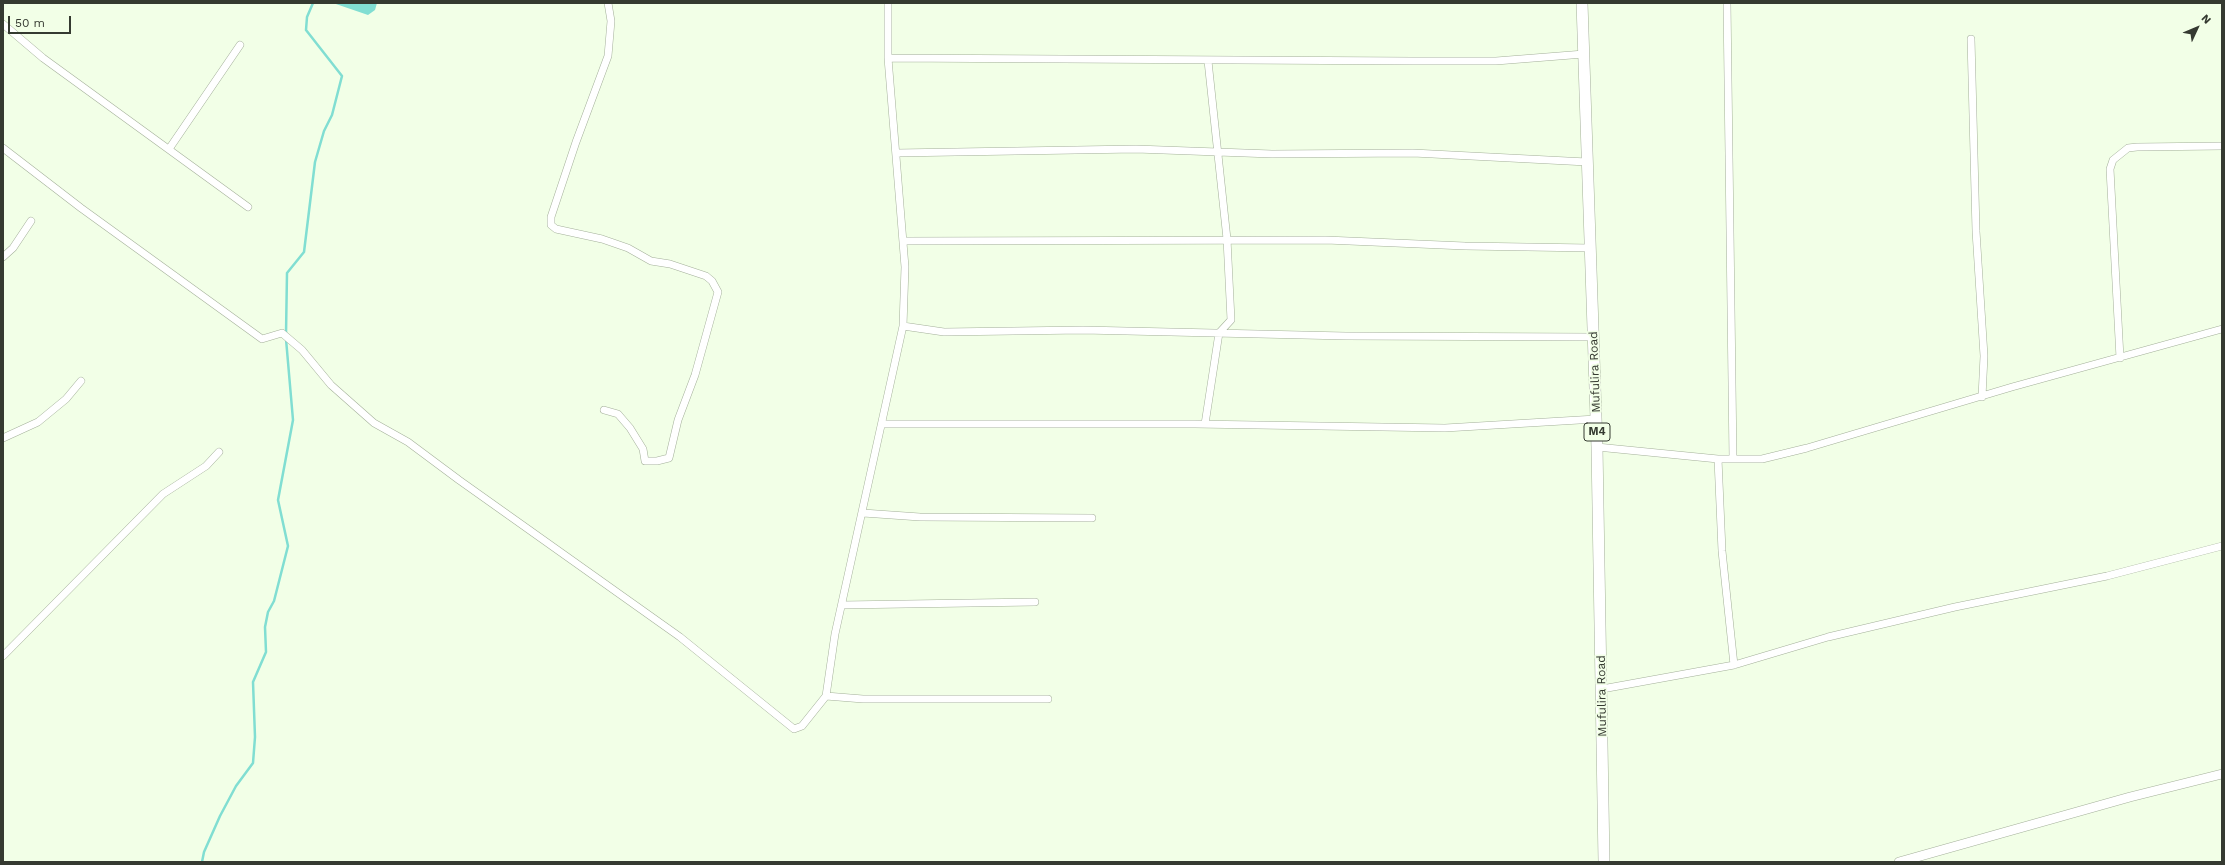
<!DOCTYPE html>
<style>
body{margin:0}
#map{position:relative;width:2225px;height:865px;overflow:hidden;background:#f2ffe7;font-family:"Work Sans",sans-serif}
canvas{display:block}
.frame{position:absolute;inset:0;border:4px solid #353a31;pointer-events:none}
.north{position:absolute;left:2177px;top:8px;width:40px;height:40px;-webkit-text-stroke:3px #f2ffe7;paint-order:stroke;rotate:46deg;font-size:11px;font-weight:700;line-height:16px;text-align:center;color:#353a31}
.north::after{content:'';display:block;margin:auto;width:14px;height:18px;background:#353a31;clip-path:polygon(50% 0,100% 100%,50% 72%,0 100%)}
.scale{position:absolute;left:8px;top:16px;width:63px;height:18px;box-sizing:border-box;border:2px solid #353a31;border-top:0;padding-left:5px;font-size:12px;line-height:14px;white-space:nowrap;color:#353a31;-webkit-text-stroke:3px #f2ffe7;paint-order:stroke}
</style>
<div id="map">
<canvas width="2225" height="865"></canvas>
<div class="frame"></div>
<div class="north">N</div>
<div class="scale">50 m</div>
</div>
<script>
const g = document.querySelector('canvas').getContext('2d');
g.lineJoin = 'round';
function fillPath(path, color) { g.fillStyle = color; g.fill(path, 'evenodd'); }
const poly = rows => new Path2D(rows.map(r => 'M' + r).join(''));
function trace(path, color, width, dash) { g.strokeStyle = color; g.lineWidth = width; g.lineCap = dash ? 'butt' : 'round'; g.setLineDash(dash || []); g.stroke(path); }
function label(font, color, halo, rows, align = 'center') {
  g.font = font + ' "Work Sans",sans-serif'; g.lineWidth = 3.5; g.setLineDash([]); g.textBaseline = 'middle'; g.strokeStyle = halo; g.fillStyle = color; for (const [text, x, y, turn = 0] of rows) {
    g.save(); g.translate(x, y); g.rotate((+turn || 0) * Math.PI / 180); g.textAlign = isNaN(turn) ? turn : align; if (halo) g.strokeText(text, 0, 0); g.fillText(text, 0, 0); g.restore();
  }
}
fillPath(poly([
 [333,3,377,3,375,10,368,15]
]), '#81ded2');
trace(poly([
 [286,334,287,273,304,252,315,162,324,131,332,115,342,76,306,30,307,17,313,3],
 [202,862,204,852,220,816,236,786,253,763,255,737,253,682,266,652,265,627,268,612,274,601,288,546,278,500,293,420,286,339]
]), '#81ded2', 2.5);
const minor = poly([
 [1727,3,1733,459],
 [3,24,43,58,248,207],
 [1971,39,1976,231,1984,356,1982,397],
 [888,58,1413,61,1496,61,1584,54],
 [3,148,81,208,262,339,282,333,302,350,331,385,374,423,408,442,459,480,680,637,794,729,802,726,826,696,835,634,903,326,905,267,888,58,888,3],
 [169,149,240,45],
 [896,153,1136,149,1272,154,1413,153,1587,162],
 [903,241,1326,240,1465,246,1590,248],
 [3,257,13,248,31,221],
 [903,326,944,332,1083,330,1346,336,1593,337],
 [2120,358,2110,169,2113,160,2128,148,2137,147,2222,146],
 [604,410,618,414,630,428,643,449,645,461,657,461,669,458,678,420,695,375,718,292,712,281,706,276,670,264,651,261,628,248,602,239,556,229,551,225,551,217,576,142,608,56,611,21,608,3],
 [882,424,1195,424,1445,428,1596,419],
 [1205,424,1219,333,1231,320,1227,239,1208,61],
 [3,438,38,422,66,399,81,381],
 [1597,447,1718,459,1762,459,1807,448,2012,387,2222,329],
 [1718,459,1722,551,1734,665],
 [863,513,920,517,1092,518],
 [842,605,1035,602],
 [3,656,163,494,206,466,219,452],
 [1602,689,1734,665,1828,637,1955,607,2107,576,2222,546],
 [826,696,863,699,1048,699]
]);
const tertiary = poly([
 [1899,862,2130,797,2222,774]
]);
const primary = poly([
 [1582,3,1597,447,1604,862]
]);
trace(minor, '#a4b09a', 8);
trace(tertiary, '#a4b09a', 10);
trace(primary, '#a4b09a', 12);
trace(minor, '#fff', 7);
trace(tertiary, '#fff', 9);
trace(primary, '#fff', 11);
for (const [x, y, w] of [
 [1597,432,26]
]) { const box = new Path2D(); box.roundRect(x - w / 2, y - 9, w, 18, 3); g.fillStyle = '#f2ffe7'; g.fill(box); trace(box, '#353a31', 1); }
label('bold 11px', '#353a31', null, [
 ["M4",1597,432]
]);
label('12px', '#353a31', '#f2ffe7', [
 ["Mufulira Road",1595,372,-92],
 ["Mufulira Road",1602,696,-91]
]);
</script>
